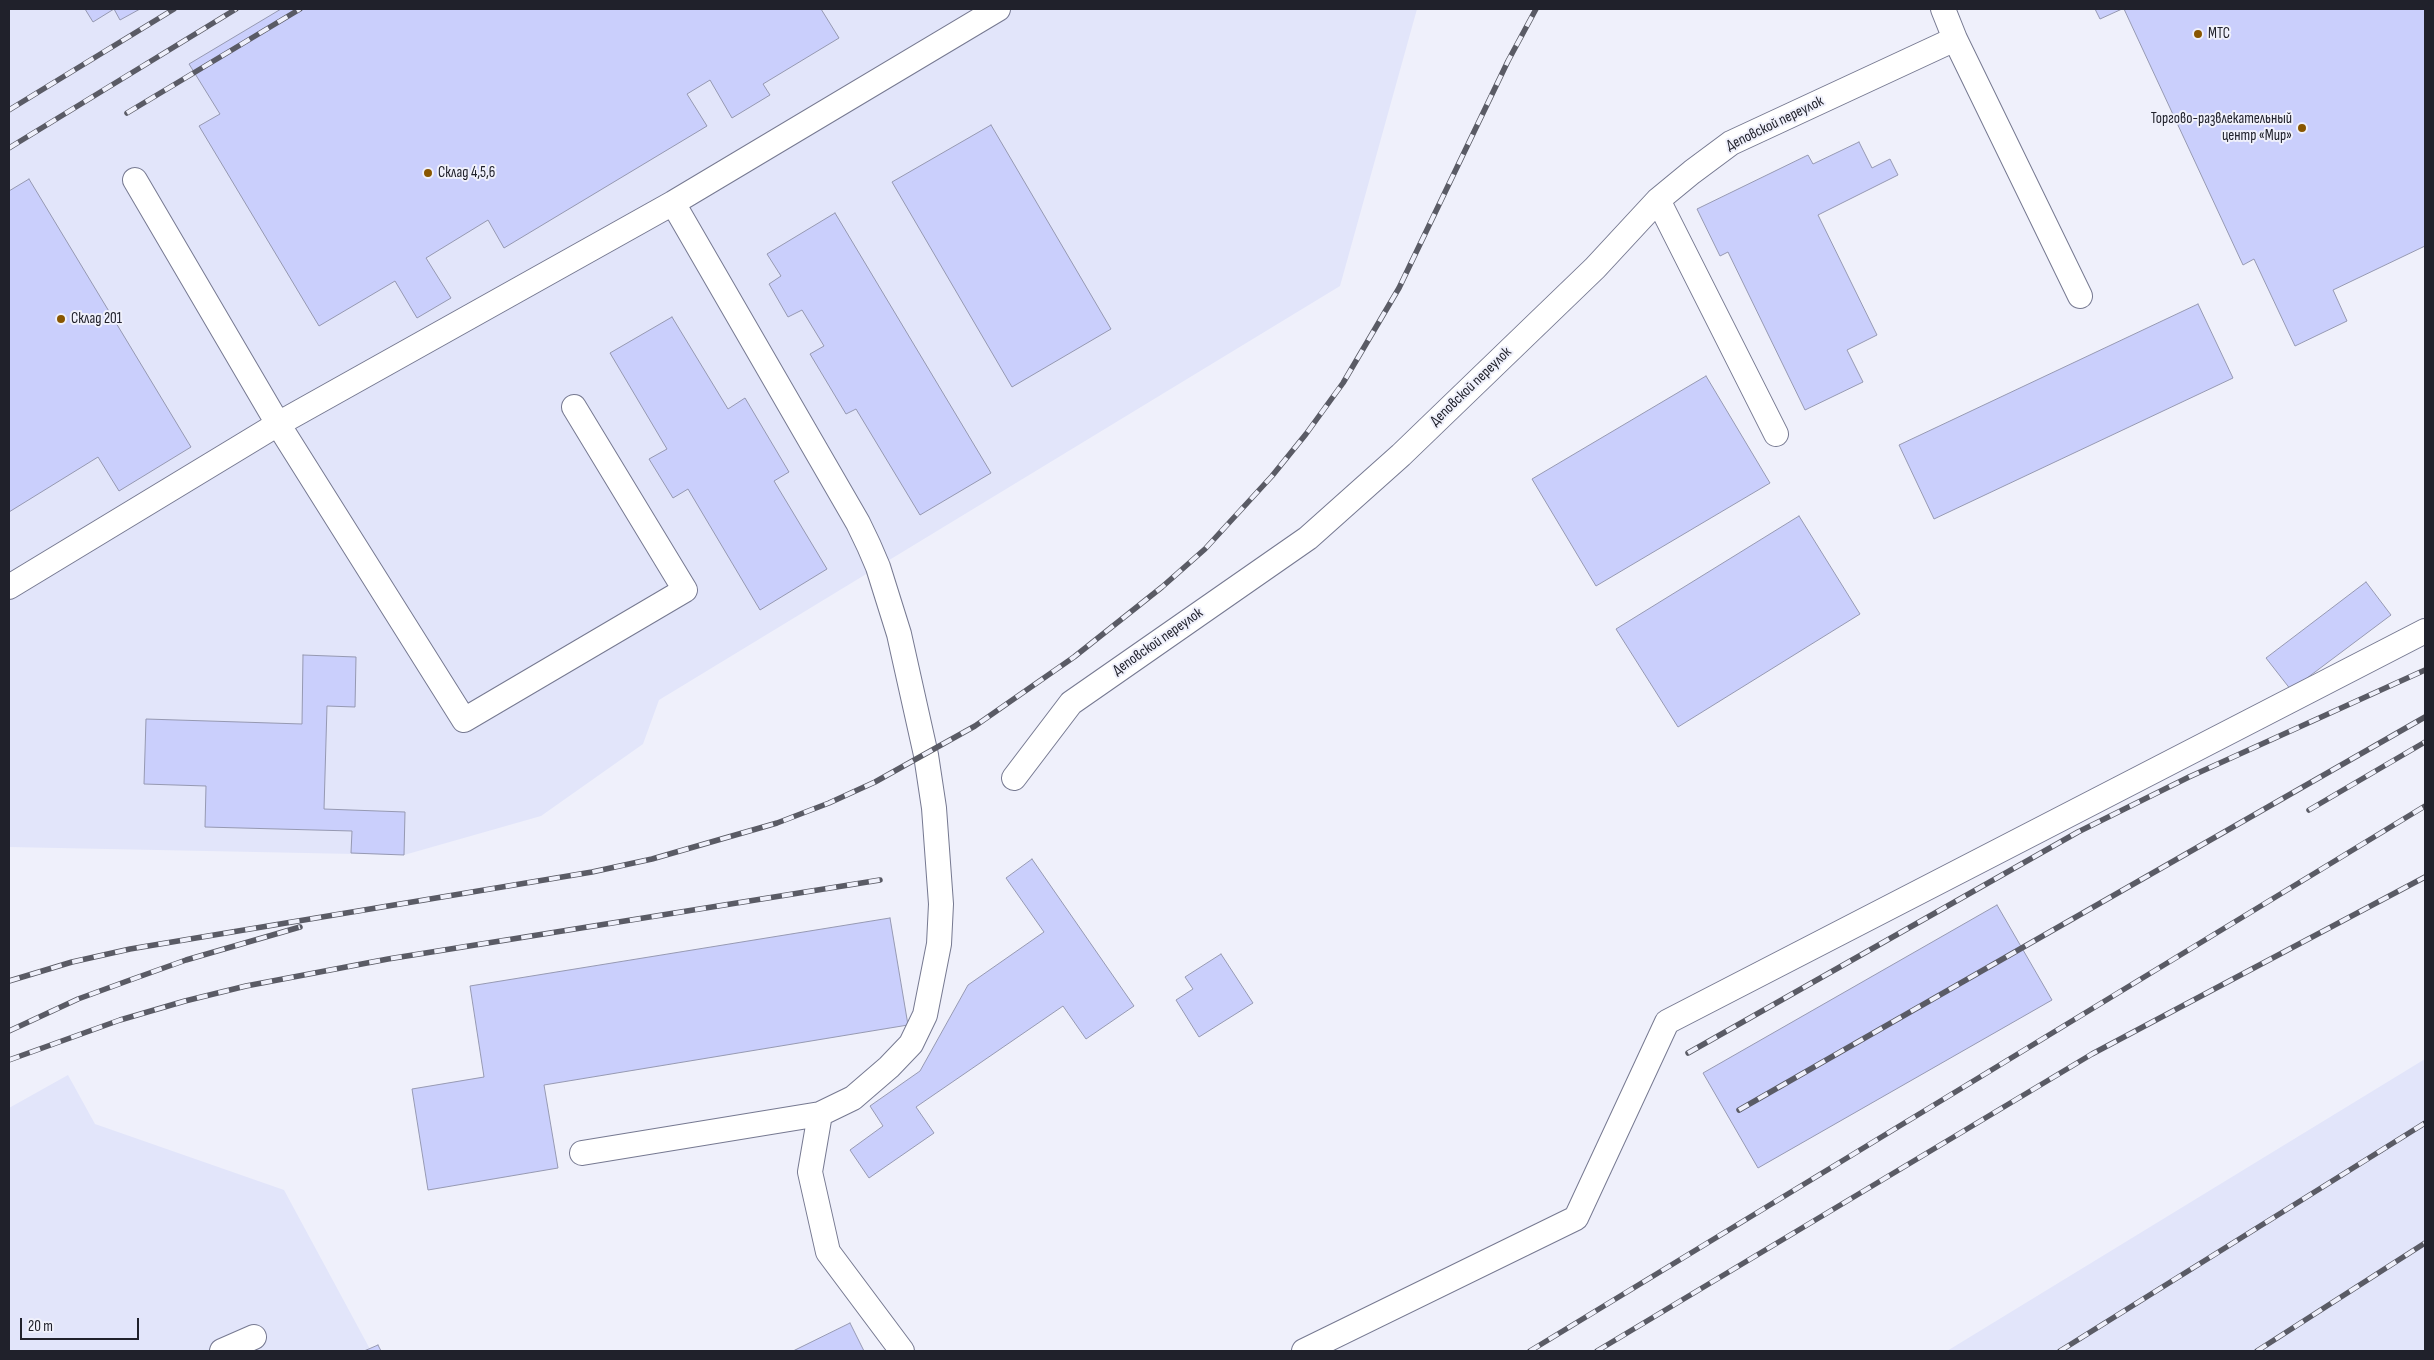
<!DOCTYPE html>
<meta charset="utf-8">
<style>
body{margin:0}
#map{position:relative;width:2434px;height:1360px;overflow:hidden;background:#eff0fb;font-family:"Sofia Sans Condensed",sans-serif}
canvas{display:block}
.frame{position:absolute;inset:0;border:10px solid #20212b;pointer-events:none}
.scale{position:absolute;left:20px;top:1318px;width:119px;height:22px;box-sizing:border-box;border:2px solid #20212b;border-top:0;padding-left:6px;font-size:15px;line-height:18px;white-space:nowrap;color:#20212b;-webkit-text-stroke:4px #eff0fb;paint-order:stroke}
</style>
<div id="map">
<canvas width="2434" height="1360"></canvas>
<div class="frame"></div>
<div class="scale">20 m</div>
</div>
<script>
const g = document.querySelector('canvas').getContext('2d');
g.lineJoin = 'round';
function fillPath(path, color) { g.fillStyle = color; g.fill(path, 'evenodd'); }
const poly = rows => new Path2D(rows.map(r => 'M' + r).join(''));
function trace(path, color, width, dash) { g.strokeStyle = color; g.lineWidth = width; g.lineCap = dash ? 'butt' : 'round'; g.setLineDash(dash || []); g.stroke(path); }
function label(font, color, halo, rows, align = 'center') {
  g.font = font + ' "Sofia Sans Condensed",sans-serif'; g.lineWidth = 4; g.setLineDash([]); g.textBaseline = 'middle'; g.strokeStyle = halo; g.fillStyle = color; for (const [text, x, y, turn = 0] of rows) {
    g.save(); g.translate(x, y); g.rotate((+turn || 0) * Math.PI / 180); g.textAlign = isNaN(turn) ? turn : align; if (halo) g.strokeText(text, 0, 0); g.fillText(text, 0, 0); g.restore();
  }
}
fillPath(poly([
 [9,9,1417,9,1340,286,659,700,643,744,541,816,404,855,9,847],
 [2425,1059,2425,1351,1947,1351],
 [68,1075,95,1124,284,1190,371,1351,9,1351,9,1108]
]), '#e2e5fa');
const building = poly([
 [85,9,140,9,120,20,114,9,93,22,85,9],
 [281,9,821,9,839,38,763,84,770,95,732,118,710,80,687,94,707,126,504,248,488,220,426,258,451,298,417,318,395,281,319,326,199,126,220,114,189,64,281,9],
 [2095,9,2122,9,2100,19,2095,9],
 [2124,9,2425,9,2425,246,2333,290,2347,321,2295,346,2254,259,2243,265,2124,9],
 [991,125,1111,329,1012,387,892,182,991,125],
 [1859,142,1872,168,1890,159,1898,175,1818,215,1877,335,1847,350,1863,382,1805,410,1728,252,1720,256,1697,209,1808,155,1813,164,1859,142],
 [29,179,191,447,119,491,98,457,9,512,9,191,29,179],
 [835,213,991,473,920,515,856,409,846,414,810,354,824,346,802,310,788,317,769,284,781,276,767,254,835,213],
 [2198,304,2233,378,1934,519,1899,445,2198,304],
 [672,317,728,409,745,398,789,472,774,481,827,569,760,610,688,489,673,498,649,459,667,449,610,353,672,317],
 [1706,376,1770,483,1596,586,1532,479,1706,376],
 [1799,516,1860,614,1678,727,1616,629,1799,516],
 [2366,582,2391,615,2291,690,2266,658,2366,582],
 [303,655,356,657,355,707,327,706,324,809,405,812,404,855,351,853,352,831,205,827,206,786,144,784,146,719,302,724,303,655],
 [1032,859,1134,1006,1086,1039,1063,1006,916,1107,934,1133,869,1178,850,1150,883,1126,870,1106,920,1071,968,985,1044,932,1006,878,1032,859],
 [1997,905,2052,1000,1758,1168,1703,1073,1997,905],
 [890,918,908,1025,544,1085,558,1168,428,1190,412,1089,484,1077,470,986,890,918],
 [1221,954,1253,1003,1199,1037,1176,1000,1193,989,1185,977,1221,954],
 [850,1323,864,1351,793,1351,850,1323],
 [378,1345,381,1351,364,1351,378,1345]
]);
fillPath(building, '#cacffc');
trace(building, '#9699b2', 1);
const lane = poly([
 [1943,9,1955,39,2080,296],
 [1658,200,1776,434],
 [673,203,858,523,869,546,878,567,899,634,926,755,934,808,941,904,939,944,925,1015,911,1044,889,1067,853,1098,820,1114,810,1172,828,1252,902,1351],
 [574,407,685,590,464,720,278,424,673,203,998,9],
 [9,587,278,424,135,180],
 [1014,778,1071,703,1308,538,1401,455,1595,268,1658,200,1692,172,1731,143,1955,39],
 [582,1153,820,1114],
 [222,1351,254,1337],
 [1304,1351,1576,1218,1667,1022,2425,631]
]);
trace(lane, '#767991', 26);
trace(lane, '#fff', 24);
const rail = poly([
 [9,110,174,9],
 [127,113,300,9],
 [9,148,236,9],
 [2309,810,2425,742],
 [9,981,72,962,130,949,592,872,652,859,777,823,829,803,875,782,975,726,1074,657,1162,587,1205,549,1272,476,1306,434,1343,383,1399,288,1508,61,1536,9],
 [9,1031,78,999,130,980,186,960,300,927],
 [1688,1053,2078,832,2189,777,2425,670],
 [9,1060,120,1020,185,1001,246,986,388,959,880,880],
 [1739,1110,2425,717],
 [1530,1351,2425,806],
 [1597,1351,2092,1054,2425,877],
 [2060,1351,2425,1123],
 [2257,1351,2425,1243]
]);
trace(rail, '#5a5b65', 5.5);
trace(rail, '#eff0fb', 4, [11]);
for (const [x, y, r, color] of [
 [2198,34,5,"#895600"],
 [2302,128,5,"#895600"],
 [428,173,5,"#895600"],
 [61,319,5,"#895600"]
]) { const dot = new Path2D(); dot.arc(x, y, r, 0, 2 * Math.PI); g.fillStyle = color; g.fill(dot); trace(dot, '#eff0fb', 2); }
label('15px', '#20212b', '#eff0fb', [
 ["МТС",2208,34],
 ["Торгово-развлекательный",2292,119,"right"],
 ["центр «Мир»",2292,136,"right"],
 ["Склад 4,5,6",438,173],
 ["Склад 201",71,319]
], 'left');
label('15px', '#20212b', '#eff0fb', [
 ["Деповской переулок",1775,124,-26],
 ["Деповской переулок",1471,387,-44],
 ["Деповской переулок",1158,642,-35]
]);
</script>
